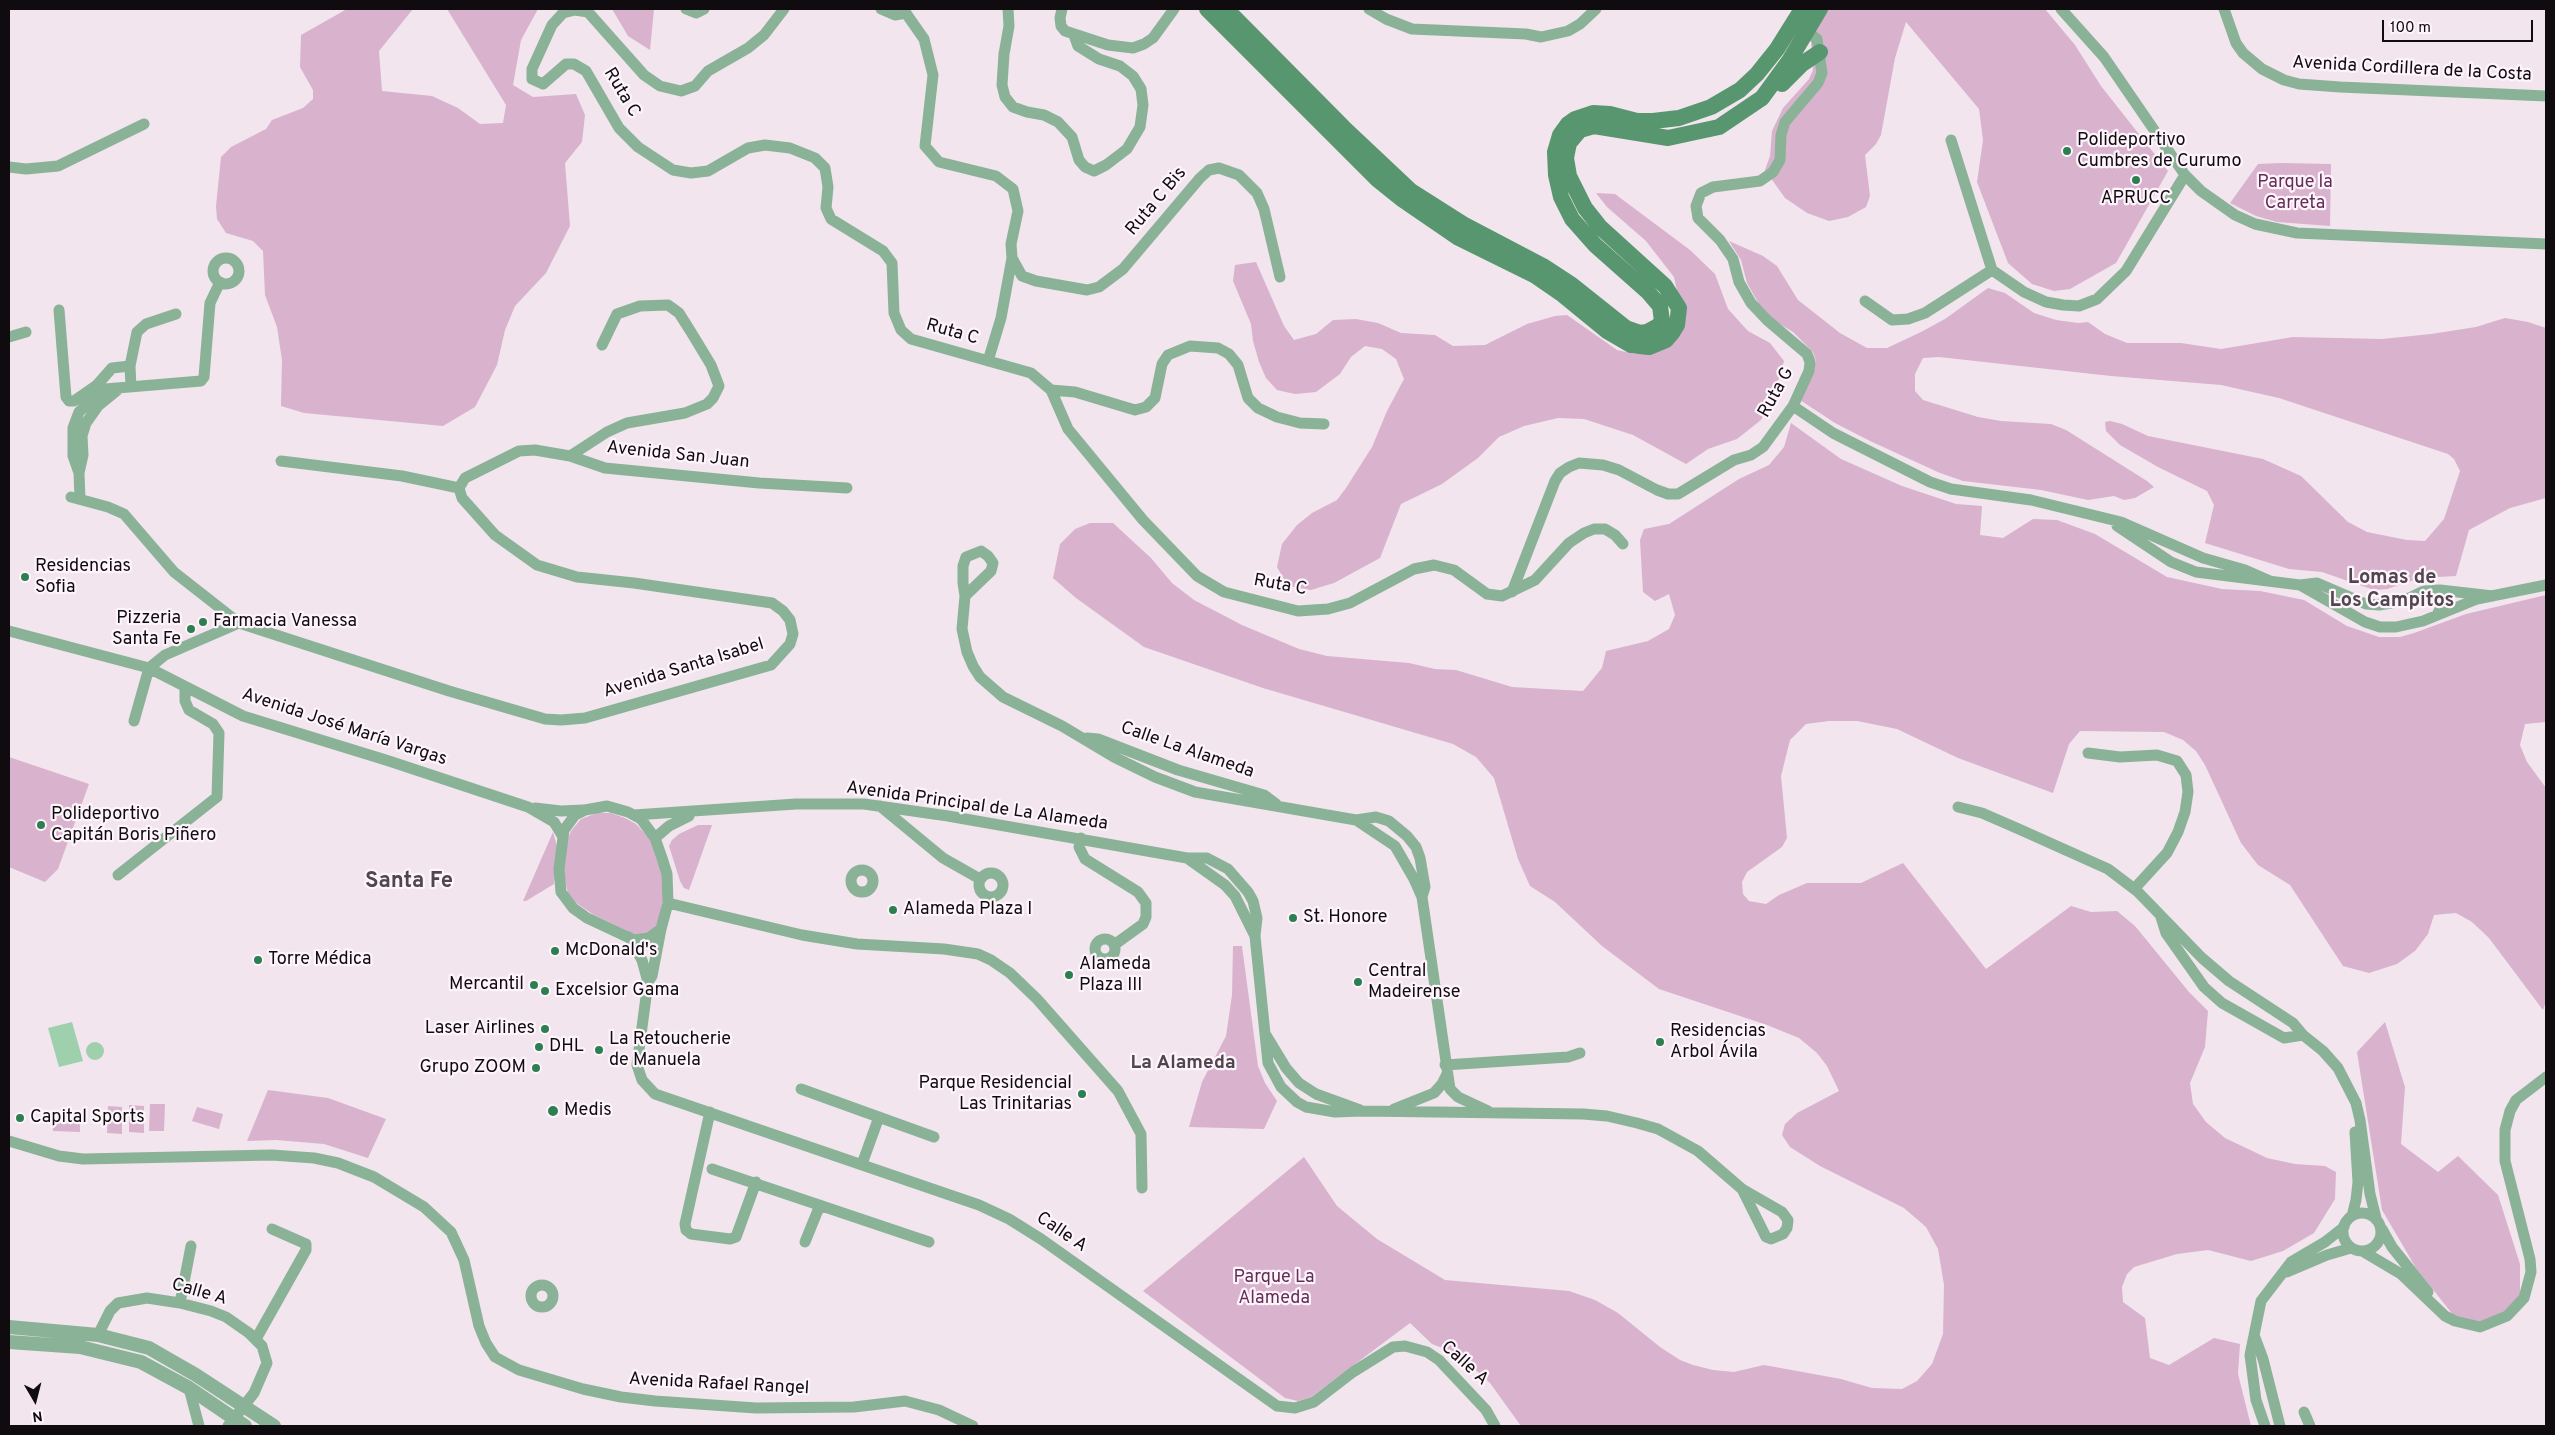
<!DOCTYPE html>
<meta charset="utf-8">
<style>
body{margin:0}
#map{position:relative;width:2555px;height:1435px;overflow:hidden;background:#f2e5ee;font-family:Overpass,sans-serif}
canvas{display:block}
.frame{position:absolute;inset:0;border:10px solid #0f0b0e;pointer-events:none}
.north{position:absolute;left:10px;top:1375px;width:50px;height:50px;-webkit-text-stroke:4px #fef4fb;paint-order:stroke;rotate:172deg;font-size:14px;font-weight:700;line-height:20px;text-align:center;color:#0f0b0e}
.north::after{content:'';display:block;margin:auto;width:18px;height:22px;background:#0f0b0e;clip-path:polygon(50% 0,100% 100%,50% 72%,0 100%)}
.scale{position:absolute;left:2382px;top:20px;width:151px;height:22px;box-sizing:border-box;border:2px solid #0f0b0e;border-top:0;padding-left:6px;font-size:15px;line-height:18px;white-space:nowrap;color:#0f0b0e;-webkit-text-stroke:4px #fef4fb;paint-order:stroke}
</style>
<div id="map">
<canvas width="2555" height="1435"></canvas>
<div class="frame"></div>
<div class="north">N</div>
<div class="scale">100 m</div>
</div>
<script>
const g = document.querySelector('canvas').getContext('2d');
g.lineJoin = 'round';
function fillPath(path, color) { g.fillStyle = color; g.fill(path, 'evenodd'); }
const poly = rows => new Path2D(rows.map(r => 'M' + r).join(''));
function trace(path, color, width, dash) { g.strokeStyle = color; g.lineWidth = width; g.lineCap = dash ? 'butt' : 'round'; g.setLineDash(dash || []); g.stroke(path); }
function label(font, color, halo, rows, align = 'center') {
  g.font = font + ' Overpass,sans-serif'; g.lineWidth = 4.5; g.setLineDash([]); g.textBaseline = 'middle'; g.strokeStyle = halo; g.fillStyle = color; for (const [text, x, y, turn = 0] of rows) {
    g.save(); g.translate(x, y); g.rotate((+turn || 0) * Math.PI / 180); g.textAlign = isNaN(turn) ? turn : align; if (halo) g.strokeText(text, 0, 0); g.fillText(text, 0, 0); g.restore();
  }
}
fillPath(poly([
 [347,9,413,9,379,51,382,91,432,96,458,108,480,124,503,123,506,105,447,9,538,9,521,40,513,85,533,97,576,94,585,115,582,142,565,163,570,226,546,273,515,306,505,330,497,365,475,407,443,426,304,413,281,406,282,360,277,327,265,295,263,251,253,241,226,233,217,219,216,206,221,157,231,147,266,129,272,120,303,108,313,99,313,90,300,67,301,35],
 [612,9,654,9,650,50,628,36],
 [1822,9,2045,9,2075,45,2101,86,2168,171,2116,263,2070,289,2054,291,2032,284,2008,263,1977,182,1983,140,1979,109,1906,22,1895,58,1881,135,1876,144,1865,155,1870,196,1866,207,1848,217,1829,221,1807,213,1785,198,1765,170,1770,156,1772,131,1783,108,1809,79,1813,70,1811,41],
 [2281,163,2331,164,2330,226,2277,222,2256,216,2230,203,2258,164],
 [1596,193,1615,194,1690,250,1715,274,1728,309,1748,331,1770,343,1784,361,1773,398,1761,420,1737,439,1708,449,1686,464,1633,435,1584,419,1558,418,1524,426,1499,437,1478,458,1442,484,1401,504,1380,558,1334,583,1311,590,1288,586,1277,567,1282,544,1297,525,1312,513,1337,500,1346,488,1372,447,1387,411,1404,379,1396,359,1382,349,1365,346,1351,357,1340,374,1316,392,1295,394,1277,390,1266,378,1259,362,1253,341,1251,324,1233,281,1235,265,1256,262,1284,326,1294,340,1316,334,1333,320,1356,319,1378,323,1401,333,1435,335,1453,346,1485,345,1527,324,1555,316,1567,315,1617,350,1635,354,1668,334,1677,291,1674,277,1646,241,1607,207],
 [1729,241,1763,256,1777,266,1798,300,1840,333,1867,348,1887,348,1921,332,1945,319,1988,288,2005,293,2034,313,2056,320,2078,323,2088,322,2105,334,2127,343,2181,343,2221,349,2293,337,2382,339,2431,334,2476,327,2505,318,2528,322,2546,328,2546,498,2510,508,2469,530,2456,576,2420,578,2387,589,2374,590,2322,572,2289,569,2205,543,2214,505,2207,491,2158,467,2120,445,2106,431,2105,422,2110,421,2122,424,2148,436,2263,459,2301,476,2348,522,2367,532,2407,540,2425,541,2444,519,2460,471,2454,459,2448,454,2279,398,2221,385,2111,376,1939,357,1923,358,1915,374,1915,391,1923,400,1978,417,2001,421,2051,424,2066,430,2147,481,2154,487,2135,498,2124,500,2114,496,2088,500,2041,490,1963,481,1940,473,1870,441,1835,423,1800,400,1816,361,1813,352,1793,332,1775,321,1759,304,1747,283,1741,260],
 [1791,423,1841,459,1902,486,1956,504,1982,506,1980,535,2003,538,2033,519,2057,520,2095,534,2167,577,2222,589,2260,591,2304,600,2347,626,2379,637,2400,637,2414,633,2466,614,2546,595,2546,722,2525,724,2520,745,2527,762,2546,788,2546,1001,2543,1010,2489,938,2472,922,2456,913,2434,915,2428,934,2415,951,2397,964,2369,973,2343,966,2290,885,2258,865,2241,843,2205,765,2196,751,2183,740,2164,732,2080,731,2069,744,2053,793,1958,758,1897,729,1857,721,1829,721,1806,724,1790,740,1781,776,1787,838,1782,847,1747,872,1742,882,1743,894,1749,901,1766,904,1779,895,1807,883,1861,883,1903,863,1986,969,2071,906,2091,912,2117,911,2135,926,2189,992,2208,1011,2205,1047,2190,1083,2193,1104,2206,1122,2225,1138,2267,1158,2295,1164,2325,1166,2336,1172,2335,1199,2314,1233,2283,1251,2251,1261,2208,1250,2177,1254,2134,1267,2127,1274,2122,1287,2123,1302,2145,1318,2150,1358,2169,1365,2214,1338,2240,1344,2238,1374,2251,1426,1521,1426,1490,1383,1458,1354,1432,1344,1410,1323,1311,1397,1298,1401,1285,1398,1143,1291,1304,1157,1337,1206,1377,1239,1445,1280,1569,1291,1595,1300,1618,1313,1660,1347,1680,1360,1693,1365,1713,1370,1734,1372,1764,1365,1841,1379,1872,1388,1902,1389,1917,1381,1932,1364,1943,1334,1944,1285,1938,1249,1926,1227,1904,1208,1820,1166,1790,1147,1782,1135,1785,1124,1797,1113,1839,1091,1827,1066,1817,1053,1799,1038,1767,1025,1659,989,1602,946,1555,902,1530,886,1518,859,1494,778,1476,757,1453,744,1263,688,1144,647,1076,598,1053,578,1060,544,1075,529,1090,523,1113,523,1151,558,1172,583,1194,600,1242,625,1299,649,1327,656,1409,663,1435,669,1456,670,1512,687,1583,691,1602,668,1606,651,1648,641,1669,629,1675,615,1669,594,1655,601,1643,592,1640,540,1644,529,1669,524,1739,479,1769,465,1784,447],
 [9,757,89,784,58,869,45,882,9,867],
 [597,813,611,813,625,818,636,824,651,840,664,879,664,894,657,930,638,936,594,915,569,898,563,871,567,841,571,831,581,819],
 [698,825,712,825,689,890,684,888,680,881,669,846,672,840,679,834],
 [553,832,557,846,554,884,526,901,523,901],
 [1233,946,1242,946,1258,1066,1265,1083,1277,1101,1264,1129,1189,1127,1202,1082,1226,1036,1232,995],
 [2385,1022,2405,1087,2401,1144,2438,1172,2458,1156,2498,1195,2520,1264,2520,1296,2508,1311,2487,1322,2469,1322,2454,1316,2416,1268,2382,1210,2357,1052],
 [268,1090,328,1098,386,1119,368,1158,324,1144,276,1140,247,1141],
 [150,1104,165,1104,164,1131,149,1131],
 [129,1105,144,1106,144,1133,129,1132],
 [108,1106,122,1107,122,1134,107,1133],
 [197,1107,223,1114,219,1129,192,1121],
 [53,1116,80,1117,80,1132,53,1131]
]), '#d9b2ce');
fillPath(poly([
 [72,1022,83,1061,59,1067,48,1028],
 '86 1051a9 9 0 1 1 18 0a9 9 0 1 1-18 0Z'
]), '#9ed0ae');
trace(poly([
 [686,9,696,13,704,9],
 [784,9,764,35,748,48,708,71,695,86,681,91,660,86,644,75,588,12,575,10,563,13,552,25,532,69,532,79,543,84,566,64,574,64,586,71,619,128,638,147,673,170,691,173,708,171,748,148,765,145,790,148,815,158,825,168,828,187,826,208,831,219,883,251,892,263,894,313,901,330,911,339,1031,373,1051,390,1068,429,1143,520,1197,576,1224,592,1298,611,1328,609,1350,603,1414,569,1434,565,1454,570,1487,594,1502,596,1535,580,1569,543,1584,533,1594,529,1605,529,1615,535,1623,544],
 [881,9,895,15,906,13],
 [903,9,924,39,933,75,925,146,939,162,996,176,1013,189,1018,211,1011,244,1012,258,1001,318,988,361],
 [1008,9,1009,26,1004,54,1002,85,1005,97,1013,107,1027,112,1044,115,1058,122,1072,137,1079,160,1085,167,1094,171,1106,165,1127,149,1140,127,1143,105,1141,89,1133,76,1120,66,1099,59,1078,46,1074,35],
 [1062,9,1060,18,1061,26,1065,31,1108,45,1133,48,1144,44,1153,38,1174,9],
 [1369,9,1386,19,1412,29,1526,34,1541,37,1568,31,1580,24,1596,9],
 [2061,9,2104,57,2185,175,2201,191,2235,215,2255,224,2297,233,2546,244],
 [2224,9,2236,43,2243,53,2262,69,2284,80,2299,84,2340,87,2546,96],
 [1951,140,1992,270,2024,292,2046,302,2063,305,2079,306,2097,299,2126,271,2185,175],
 [9,167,26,169,58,166,144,124],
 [1012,258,1022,276,1036,281,1087,290,1099,287,1123,269,1200,178,1209,170,1219,168,1239,175,1257,193,1264,209,1280,277],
 '213 271a13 13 0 1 1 26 0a13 13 0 1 1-26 0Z',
 [1865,301,1892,320,1908,319,1925,313,1992,270],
 [59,310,66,397,69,401,74,401,97,385,112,368,130,366],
 [9,337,26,332],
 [131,387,130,366,137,332,146,324,176,314],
 [1051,390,1075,392,1135,410,1146,407,1155,398,1162,364,1168,355,1190,346,1218,348,1229,354,1238,365,1248,398,1258,408,1277,417,1300,423,1324,424],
 [1793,406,1833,433,1930,482,1951,489,2031,500,2121,522,2203,558,2245,570,2270,581],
 [570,456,607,432,627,423,685,413,707,404,713,398,719,386,711,365,691,332,679,313,668,305,640,306,617,314,602,345],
 [281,461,402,476,459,488],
 [79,473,73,456,73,428,79,412,99,393,105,389,201,381,204,377,210,303,220,282],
 [459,488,465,478,519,451,535,450,570,456,605,468,759,483,847,488],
 [71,497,108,507,124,514,174,572,239,623],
 [80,499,79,473,83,455,82,436,86,423,98,406,120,388],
 [2117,526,2171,562,2196,572,2300,585,2317,583,2366,604,2379,605,2403,601,2424,591,2440,590,2493,596],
 [2300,585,2365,622,2380,627,2396,627,2423,621,2477,599,2546,585],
 [2436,590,2442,605,2437,615],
 [1512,592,1555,481,1560,473,1569,467,1579,463,1603,465,1619,470,1657,490,1668,494,1678,494,1734,460,1751,455,1763,447,1793,406,1809,371,1810,362,1807,354,1767,320,1751,303,1739,282,1733,259,1720,240,1698,218,1696,206,1701,193,1713,187,1760,181,1773,172,1780,160,1781,135,1785,122,1818,83,1822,73,1817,39,1802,28],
 [965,596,991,571,993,563,988,556,981,551,966,557,963,566,963,583,965,596,962,629,967,652,973,666,980,677,1003,697,1062,726,1114,757,1155,777,1195,792,1356,820,1376,817,1389,821,1407,836,1416,847,1420,858,1425,887,1422,897],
 [9,631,149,668,243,716,389,761,528,807,554,822,562,835],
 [149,668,165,655,239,623,449,691,545,719,561,720,585,718,771,665,790,644,793,634,790,620,783,611,772,603,634,583,577,577,537,565,495,535,462,498,459,488],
 [134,721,149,668],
 [1087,738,1098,739,1178,770,1264,795,1276,804],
 [2088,753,2120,757,2157,755,2177,761,2186,775,2188,792,2185,812,2178,832,2167,853,2134,889],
 [607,806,628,812,641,819,655,838,662,858,667,874,668,903,661,929,649,938,634,940,587,918,573,908,561,892,559,869,564,830,575,815,585,810,607,806],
 [880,806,943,858,980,879],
 [1958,807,1982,813,2021,830,2108,869,2137,891,2202,958,2229,981,2293,1023,2303,1035,2323,1051,2338,1068,2356,1103,2360,1120,2370,1194,2376,1218],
 [535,808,561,811,583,810],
 [634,815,796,804,864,804,948,816,1187,858,1207,858,1228,869,1248,892,1253,901,1257,918,1255,936],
 [1356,820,1395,846,1414,879,1422,897,1450,1089,1458,1097,1488,1111],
 [655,838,669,826,689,816],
 [1081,838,1079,847,1085,859,1138,892,1146,903,1146,917,1143,924,1114,945],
 [1187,858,1225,885,1235,896,1255,936,1268,1063,1281,1087,1297,1102,1306,1107,1335,1112,1362,1111,1583,1114,1607,1116,1637,1123,1658,1129,1698,1151,1742,1189,1782,1212,1788,1220,1787,1228,1783,1234,1771,1239,1766,1237,1742,1189],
 '851 881a11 11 0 1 1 22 0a11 11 0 1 1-22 0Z',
 '979 885a12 12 0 1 1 24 0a12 12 0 1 1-24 0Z',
 [118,875,217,797,219,733,213,724,189,710,185,701,185,687],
 [668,903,802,935,857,944,944,949,978,954,991,960,1010,973,1037,999,1118,1091,1141,1134,1142,1188],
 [2161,917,2166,933,2204,987,2222,1003,2284,1038,2303,1035],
 [661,929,652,976,648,982,637,1065,642,1080,655,1094,979,1205,1009,1219,1041,1239,1277,1406,1295,1408,1314,1402,1353,1372,1393,1347,1405,1346,1427,1352,1439,1360,1486,1410,1495,1426],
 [629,937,642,960,648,982],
 '1095 949a10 10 0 1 1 20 0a10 10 0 1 1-20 0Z',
 [1266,1035,1286,1068,1299,1083,1316,1094,1360,1110],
 [1445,1065,1568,1057,1580,1053],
 [801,1089,934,1137],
 [1394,1109,1434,1093,1442,1084,1447,1074],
 [710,1112,685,1224,686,1230,691,1234,730,1239,736,1237,756,1182],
 [9,1141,59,1156,83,1159,272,1155,314,1158,338,1163,374,1177,424,1207,451,1232,464,1260,479,1326,486,1343,495,1357,519,1370,583,1389,621,1397,655,1401,756,1408,854,1407,905,1401,939,1410,973,1426],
 [862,1164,879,1117],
 [712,1169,929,1242],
 '2343 1232a19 19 0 1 1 38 0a19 19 0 1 1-38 0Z',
 [2352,1216,2356,1200,2358,1182,2355,1132],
 [2382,1229,2392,1247,2428,1292],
 [805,1242,820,1205],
 [2364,1252,2401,1274,2445,1316,2455,1321,2480,1327,2507,1316,2524,1298,2531,1272,2530,1259,2505,1161,2505,1130,2510,1111,2516,1100,2546,1077],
 [2287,1272,2327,1255,2351,1248],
 '531 1296a11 11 0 1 1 22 0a11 11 0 1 1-22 0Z',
 [180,1303,191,1246],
 [98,1335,110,1311,118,1303,147,1298,180,1303,211,1311,226,1317,249,1333,262,1346,267,1363,254,1393,228,1426],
 [2254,1335,2263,1359,2280,1426],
 [256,1339,306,1250,306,1244,272,1229],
 [189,1388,199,1426],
 [2304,1412,2310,1426],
 [2265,1426,2256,1400,2250,1355,2261,1301,2291,1262,2325,1242,2344,1227]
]), '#8ab297', 11);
trace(poly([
 [9,1327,98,1335,149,1348,196,1375,274,1426],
 [9,1342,80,1347,141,1362,189,1388,245,1426]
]), '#8ab297', 14);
trace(poly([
 [1207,9,1378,180,1403,200,1457,237,1534,275,1563,295,1607,331,1631,345,1649,347,1666,340,1672,333,1677,325,1679,308,1665,286,1600,227,1585,208,1569,176,1566,158,1569,143,1580,130,1594,126,1668,138,1719,127,1762,98,1789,61,1820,9],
 [1226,9,1343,127,1411,191,1463,224,1543,266,1572,285,1626,328,1640,333,1647,332,1658,326,1662,321,1660,306,1648,292,1595,245,1572,219,1561,197,1556,175,1555,152,1560,135,1568,124,1575,119,1593,113,1610,114,1637,121,1653,121,1679,118,1711,107,1740,90,1757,74,1777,49,1802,9],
 [1782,84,1802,64,1820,52]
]), '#58966f', 16);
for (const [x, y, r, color] of [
 [2067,151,5,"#2d7f51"],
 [2136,180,5,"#2d7f51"],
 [25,577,5,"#2d7f51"],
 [203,622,5,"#2d7f51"],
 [191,629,5,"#2d7f51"],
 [41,825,5,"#2d7f51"],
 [893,910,5,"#2d7f51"],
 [1293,918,5,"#2d7f51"],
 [555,951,5,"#2d7f51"],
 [258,960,5,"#2d7f51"],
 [1069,975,5,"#2d7f51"],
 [1358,982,5,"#2d7f51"],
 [534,985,5,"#2d7f51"],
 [545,991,5,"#2d7f51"],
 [545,1029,5,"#2d7f51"],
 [1660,1042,5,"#2d7f51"],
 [539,1047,5,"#2d7f51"],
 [599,1050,5,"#2d7f51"],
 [536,1068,5,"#2d7f51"],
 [1082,1094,5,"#2d7f51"],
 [553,1111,6,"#2d7f51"],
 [20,1118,5,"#2d7f51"]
]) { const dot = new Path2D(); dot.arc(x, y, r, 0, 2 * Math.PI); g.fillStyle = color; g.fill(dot); trace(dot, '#fef4fb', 2); }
label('18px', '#0f0b0e', '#fef4fb', [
 ["Avenida Cordillera de la Costa",2412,70,3],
 ["Ruta C",621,93,59],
 ["Ruta C Bis",1157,202,-50],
 ["Ruta C",952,333,16],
 ["Ruta G",1777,393,-61],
 ["Avenida San Juan",678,456,6],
 ["Ruta C",1280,586,10],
 ["Avenida Santa Isabel",684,669,-17],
 ["Avenida José María Vargas",344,728,18],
 ["Calle La Alameda",1187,751,19],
 ["Avenida Principal de La Alameda",977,807,8],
 ["Calle A",1061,1233,34],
 ["Calle A",199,1293,16],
 ["Calle A",1464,1364,42],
 ["Avenida Rafael Rangel",719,1385,3]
]);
label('18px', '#0f0b0e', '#fef4fb', [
 ["Polideportivo",2077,141],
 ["Cumbres de Curumo",2077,162],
 ["APRUCC",2136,199,"center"],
 ["Residencias",35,567],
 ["Sofia",35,588],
 ["Pizzeria",181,619,"right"],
 ["Santa Fe",181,640,"right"],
 ["Farmacia Vanessa",213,622],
 ["Polideportivo",51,815],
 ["Capitán Boris Piñero",51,836],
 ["Alameda Plaza I",903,910],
 ["St. Honore",1303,918],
 ["McDonald's",565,951],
 ["Torre Médica",268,960],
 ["Alameda",1079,965],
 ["Plaza III",1079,986],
 ["Central",1368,972],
 ["Madeirense",1368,993],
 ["Mercantil",524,985,"right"],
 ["Excelsior Gama",555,991],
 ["Laser Airlines",535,1029,"right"],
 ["Residencias",1670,1032],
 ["Arbol Ávila",1670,1053],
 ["La Retoucherie",609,1040],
 ["de Manuela",609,1061],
 ["DHL",549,1047],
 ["Grupo ZOOM",526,1068,"right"],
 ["Parque Residencial",1072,1084,"right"],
 ["Las Trinitarias",1072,1105,"right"],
 ["Medis",564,1111],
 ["Capital Sports",30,1118]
], 'left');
label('18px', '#642c57', '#fef4fb', [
 ["Parque la",2295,183],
 ["Carreta",2295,204],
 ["Parque La",1274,1278],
 ["Alameda",1274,1299]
]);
label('bold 19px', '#51464d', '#fef4fb', [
 ["La Alameda",1183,1064]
]);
label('bold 20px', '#51464d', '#fef4fb', [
 ["Lomas de",2392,579],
 ["Los Campitos",2392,602]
]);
label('bold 22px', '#51464d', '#fef4fb', [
 ["Santa Fe",409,883]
]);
</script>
